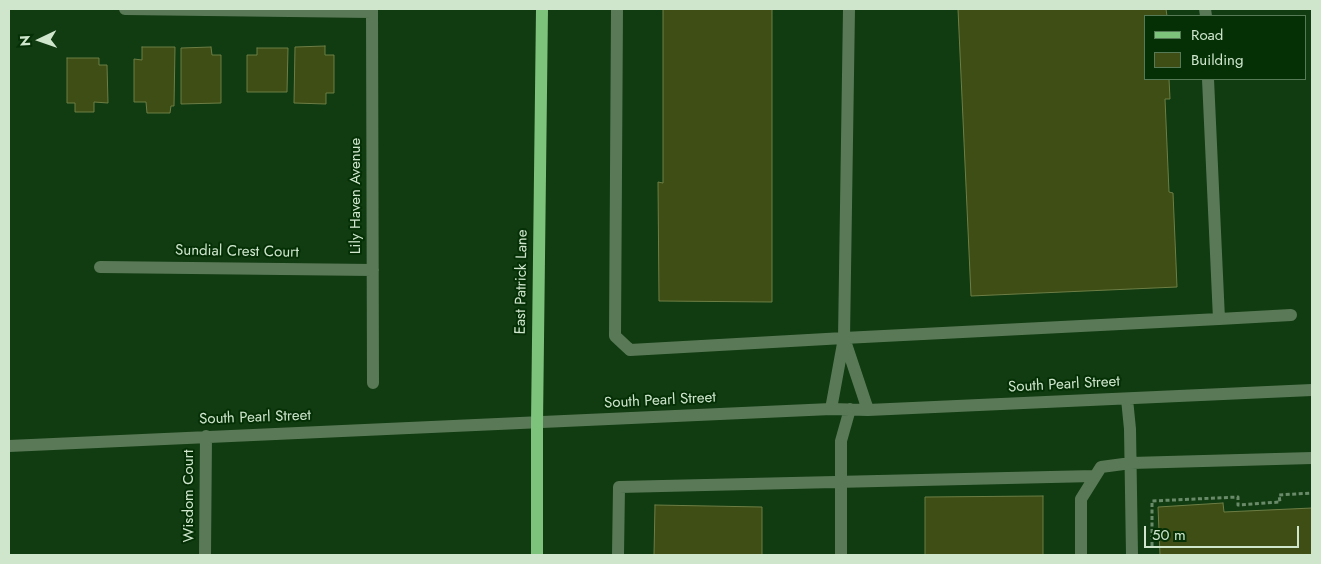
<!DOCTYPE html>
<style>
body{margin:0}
#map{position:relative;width:1321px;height:564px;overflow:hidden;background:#113b11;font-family:Jost,sans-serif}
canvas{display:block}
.frame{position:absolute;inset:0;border:10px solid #cfe6cd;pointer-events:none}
.legend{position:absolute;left:1144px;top:15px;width:162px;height:65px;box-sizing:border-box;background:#053006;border:1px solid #567956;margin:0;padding:6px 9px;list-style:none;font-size:15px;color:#cfe6cd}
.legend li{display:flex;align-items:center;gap:10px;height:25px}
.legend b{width:25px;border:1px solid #567956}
.north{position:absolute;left:15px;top:15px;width:50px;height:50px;-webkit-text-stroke:4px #053006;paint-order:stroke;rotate:267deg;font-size:14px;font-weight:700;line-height:20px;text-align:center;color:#cfe6cd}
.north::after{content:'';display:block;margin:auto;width:18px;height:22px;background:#cfe6cd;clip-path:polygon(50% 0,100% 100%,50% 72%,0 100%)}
.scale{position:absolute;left:1144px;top:526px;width:155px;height:22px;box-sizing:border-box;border:2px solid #cfe6cd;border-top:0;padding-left:6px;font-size:15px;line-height:18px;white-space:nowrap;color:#cfe6cd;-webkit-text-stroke:4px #053006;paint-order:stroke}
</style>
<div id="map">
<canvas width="1321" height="564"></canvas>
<div class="frame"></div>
<ul class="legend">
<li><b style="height:6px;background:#7ec37b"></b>Road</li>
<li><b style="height:14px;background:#3f4e14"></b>Building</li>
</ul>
<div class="north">N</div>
<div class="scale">50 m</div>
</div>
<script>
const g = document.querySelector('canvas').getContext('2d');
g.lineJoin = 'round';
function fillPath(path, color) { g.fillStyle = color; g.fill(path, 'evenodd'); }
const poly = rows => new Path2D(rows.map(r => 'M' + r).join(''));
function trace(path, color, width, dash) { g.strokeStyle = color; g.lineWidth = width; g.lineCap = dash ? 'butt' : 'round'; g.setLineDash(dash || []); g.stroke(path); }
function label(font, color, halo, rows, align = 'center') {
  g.font = font + ' Jost,sans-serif'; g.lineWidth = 4; g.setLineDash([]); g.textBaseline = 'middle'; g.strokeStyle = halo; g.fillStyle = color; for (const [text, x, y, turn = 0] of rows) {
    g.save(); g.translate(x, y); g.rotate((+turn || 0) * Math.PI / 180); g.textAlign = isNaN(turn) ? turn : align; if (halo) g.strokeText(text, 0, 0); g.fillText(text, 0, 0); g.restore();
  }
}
const building = poly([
 [663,9,772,9,772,302,659,301,658,182,663,183,663,9],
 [958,9,1166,9,1167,16,1145,16,1145,79,1169,79,1170,99,1165,99,1169,192,1173,193,1177,287,971,296,958,9],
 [325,46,325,55,334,55,334,93,326,93,326,104,294,103,295,47,325,46],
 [142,47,175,47,174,106,171,106,170,113,147,113,146,102,134,102,134,59,142,60,142,47],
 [211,47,212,55,221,55,221,103,181,104,181,48,211,47],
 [257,48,288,48,287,92,247,92,247,55,257,55,257,48],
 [67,58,99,58,99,65,107,65,108,103,94,102,94,112,75,112,75,103,67,103,67,58],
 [1043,496,1043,555,925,555,925,497,1043,496],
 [1223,503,1224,512,1312,508,1312,555,1160,555,1158,507,1223,503],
 [655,505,762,507,762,555,654,555,655,505]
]);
fillPath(building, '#3f4e14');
trace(building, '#6d7e45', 1);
trace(poly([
 [1152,546,1152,501,1238,497,1238,505,1280,502,1279,495,1312,493]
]), '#6a8b69', 3, [4, 2.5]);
trace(poly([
 [125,9,372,12],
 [372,9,373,383],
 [617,9,615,336,630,350,844,338,1219,319],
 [1205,9,1206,16],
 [1208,79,1219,319,1291,315],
 [100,267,373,270],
 [844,338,849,9],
 [1127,399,1130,429,1132,555],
 [831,409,844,338,868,410],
 [9,446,831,409,868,410,1312,390],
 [205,555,206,436],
 [618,555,619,487,1094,476],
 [841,555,841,441,850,409],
 [1081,555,1081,499,1101,467,1131,463,1312,458]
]), '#5a7a57', 12);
trace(poly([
 [537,555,537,423,542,9]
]), '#7ec37b', 12);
label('15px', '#cfe6cd', '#053006', [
 ["Lily Haven Avenue",356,196,-90],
 ["Sundial Crest Court",237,252,1],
 ["East Patrick Lane",522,282,-89],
 ["South Pearl Street",1064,385,-3],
 ["South Pearl Street",660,401,-3],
 ["South Pearl Street",255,418,-2],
 ["Wisdom Court",189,496,-90]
]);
</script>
